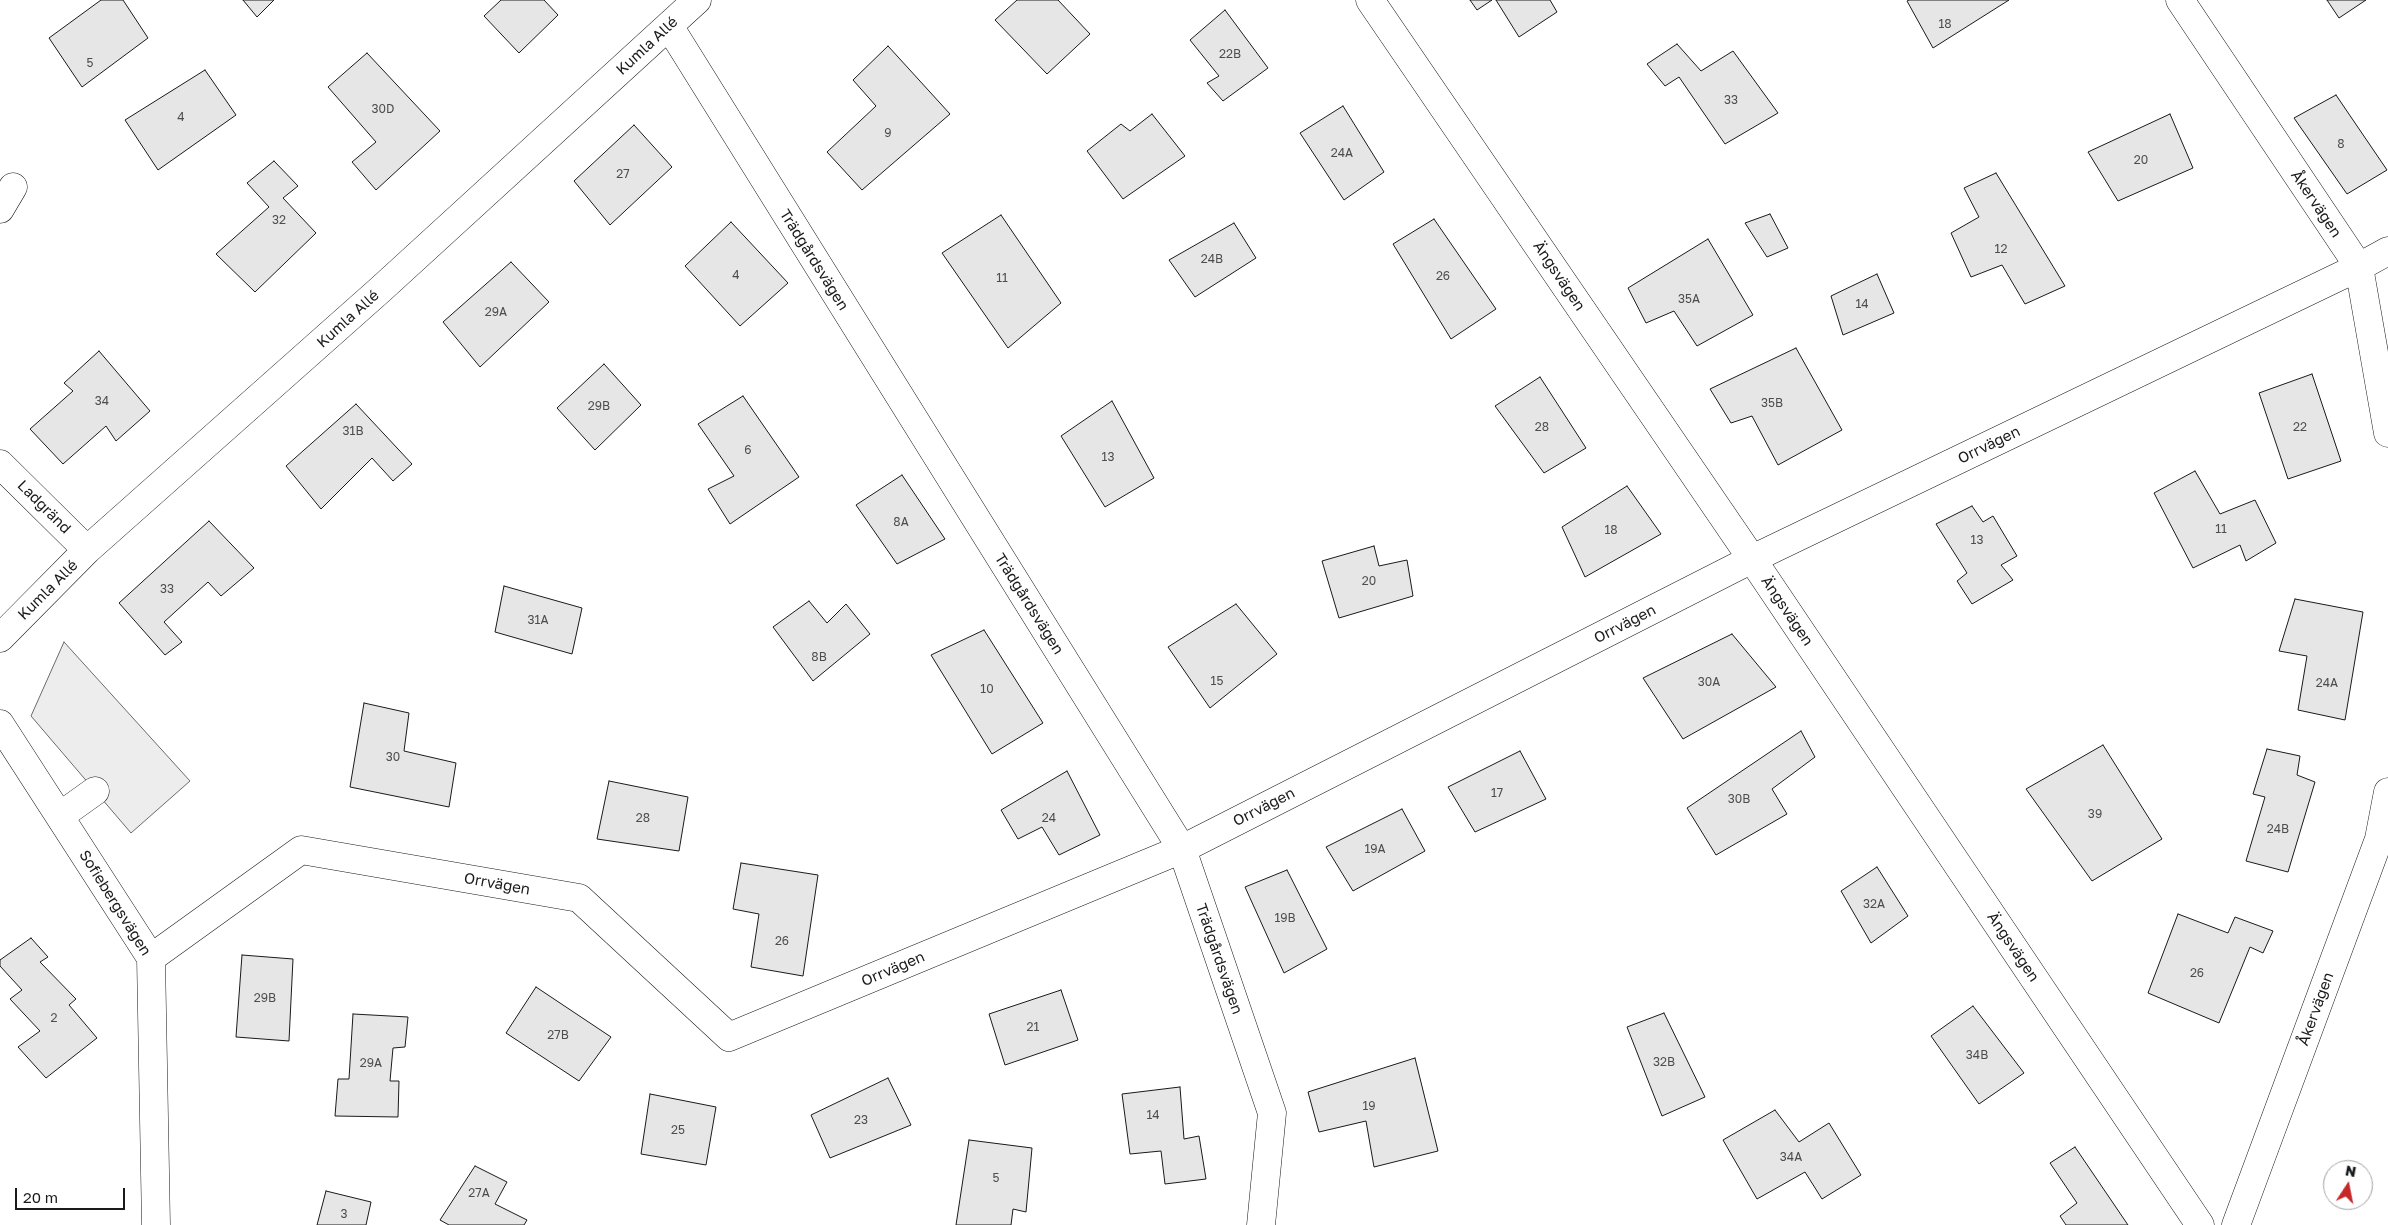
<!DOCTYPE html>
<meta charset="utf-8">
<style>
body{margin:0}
#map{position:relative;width:2388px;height:1225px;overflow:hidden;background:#fff;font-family:"Golos Text",sans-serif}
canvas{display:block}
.north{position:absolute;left:2323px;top:1160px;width:50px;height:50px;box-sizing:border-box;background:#fff;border:1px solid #a3a3a3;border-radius:50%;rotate:11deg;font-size:14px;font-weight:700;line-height:20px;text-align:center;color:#1a1a1a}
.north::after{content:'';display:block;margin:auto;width:18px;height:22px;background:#c62828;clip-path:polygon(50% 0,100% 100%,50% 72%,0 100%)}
.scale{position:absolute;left:15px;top:1188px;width:110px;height:22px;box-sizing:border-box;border:2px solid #1a1a1a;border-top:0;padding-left:6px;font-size:15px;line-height:18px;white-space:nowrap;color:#1a1a1a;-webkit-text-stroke:4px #fff;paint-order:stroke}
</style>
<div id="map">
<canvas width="2388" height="1225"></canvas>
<div class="north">N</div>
<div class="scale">20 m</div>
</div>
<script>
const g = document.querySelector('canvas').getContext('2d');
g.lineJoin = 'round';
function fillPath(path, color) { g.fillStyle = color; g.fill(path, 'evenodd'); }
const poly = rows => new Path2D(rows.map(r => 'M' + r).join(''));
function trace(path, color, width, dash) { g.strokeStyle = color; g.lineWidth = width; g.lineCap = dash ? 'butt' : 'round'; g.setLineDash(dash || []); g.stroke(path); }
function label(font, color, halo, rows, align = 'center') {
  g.font = font + ' "Golos Text",sans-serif'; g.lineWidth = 4; g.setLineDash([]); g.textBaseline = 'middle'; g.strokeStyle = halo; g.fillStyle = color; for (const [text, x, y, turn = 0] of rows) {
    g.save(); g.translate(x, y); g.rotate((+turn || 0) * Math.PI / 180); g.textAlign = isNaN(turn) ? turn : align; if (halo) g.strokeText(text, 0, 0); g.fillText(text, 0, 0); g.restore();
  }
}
const parking = poly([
 [64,642,190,781,131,833,31,716,64,642]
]);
fillPath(parking, '#ededed');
trace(parking, '#6a6a6a', 1);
const building = poly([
 [101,0,123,0,148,38,82,87,49,38,101,0],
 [243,0,274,0,257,17,243,0],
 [501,0,544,0,558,15,519,53,484,16,501,0],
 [1017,0,1058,0,1090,34,1047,74,995,20,1017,0],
 [1470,0,1492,0,1477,10,1470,0],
 [1496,0,1550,0,1557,12,1519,37,1496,0],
 [1909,0,2009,0,1933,48,1907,1,1909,0],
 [2327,0,2366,0,2339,18,2327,0],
 [1225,10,1268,68,1223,101,1207,83,1219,76,1190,40,1225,10],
 [1677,44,1701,71,1733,51,1778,113,1725,144,1679,77,1665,86,1647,64,1677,44],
 [888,46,950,114,862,190,827,152,876,106,853,80,888,46],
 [367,53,440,131,376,190,352,162,376,142,328,87,367,53],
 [205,70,236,115,158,170,125,120,205,70],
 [2336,95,2387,170,2347,194,2294,118,2336,95],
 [1343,106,1384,172,1344,200,1300,133,1343,106],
 [1152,114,1185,156,1123,199,1087,151,1121,124,1130,131,1152,114],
 [2170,114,2193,168,2118,201,2088,152,2170,114],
 [634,125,672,167,610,225,574,181,634,125],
 [274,161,298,186,283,198,316,233,255,292,216,254,269,207,247,183,274,161],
 [1996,173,2065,286,2025,304,2002,265,1971,277,1951,233,1979,217,1964,188,1996,173],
 [1770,214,1788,248,1767,257,1745,223,1770,214],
 [1001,215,1061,303,1008,348,942,253,1001,215],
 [1434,219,1496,309,1451,339,1393,244,1434,219],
 [731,222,788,283,740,326,685,266,731,222],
 [1234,223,1256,258,1195,297,1169,260,1234,223],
 [1708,239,1753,315,1697,346,1674,311,1646,323,1628,288,1708,239],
 [511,262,549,302,480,367,443,322,511,262],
 [1877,274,1894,313,1843,335,1831,296,1877,274],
 [1796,348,1842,430,1778,465,1752,416,1731,423,1710,389,1796,348],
 [99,351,150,411,116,441,106,426,63,464,30,429,73,391,64,383,99,351],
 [604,364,641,405,595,450,557,408,604,364],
 [2312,374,2341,461,2288,479,2259,393,2312,374],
 [1540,377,1586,448,1544,473,1495,406,1540,377],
 [743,396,799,477,730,524,708,489,734,476,698,424,743,396],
 [1112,401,1154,478,1105,507,1061,436,1112,401],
 [356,404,412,464,393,481,372,458,321,509,286,466,356,404],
 [2195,471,2220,514,2255,500,2276,543,2246,561,2240,545,2193,568,2154,493,2195,471],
 [902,475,945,539,897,564,856,505,902,475],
 [1627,486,1661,534,1585,577,1562,527,1627,486],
 [1972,506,1983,522,1993,516,2017,556,2001,565,2013,580,1972,604,1957,581,1967,573,1936,524,1972,506],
 [209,521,254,568,221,596,208,582,164,622,182,642,165,655,119,603,209,521],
 [1374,546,1379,566,1407,560,1413,596,1339,618,1322,561,1374,546],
 [504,586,582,608,572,654,495,632,504,586],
 [2295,599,2363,612,2345,720,2298,710,2307,656,2279,651,2295,599],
 [809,601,827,623,846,604,870,634,813,681,773,627,809,601],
 [1236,604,1277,654,1210,708,1168,647,1236,604],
 [984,630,1043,723,992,754,931,655,984,630],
 [1732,634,1776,687,1683,739,1643,678,1732,634],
 [364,703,409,713,404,751,456,763,449,807,350,787,364,703],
 [1801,731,1815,757,1772,789,1787,814,1716,855,1687,808,1801,731],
 [2103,745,2162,839,2092,881,2026,789,2103,745],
 [2267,749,2300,756,2297,775,2315,782,2288,872,2246,861,2265,797,2253,794,2267,749],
 [1520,751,1546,799,1475,832,1448,787,1520,751],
 [1067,771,1100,835,1059,855,1042,827,1018,839,1001,810,1067,771],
 [609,781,688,797,679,851,597,839,609,781],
 [1402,809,1425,851,1353,891,1326,847,1402,809],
 [741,863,818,875,803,976,751,967,759,914,733,909,741,863],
 [1877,867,1908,916,1871,943,1841,891,1877,867],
 [1287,870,1327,949,1284,973,1245,887,1287,870],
 [2178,914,2228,933,2235,917,2273,931,2263,953,2250,947,2219,1023,2148,993,2178,914],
 [31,938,48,957,40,962,76,999,69,1005,97,1038,46,1078,18,1047,40,1031,10,999,22,990,0,966,0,960,31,938],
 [242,955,293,959,289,1041,236,1037,242,955],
 [536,987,611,1037,579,1081,506,1033,536,987],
 [1061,990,1078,1040,1005,1065,989,1014,1061,990],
 [1973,1006,2024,1073,1979,1104,1931,1036,1973,1006],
 [1664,1013,1705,1097,1662,1116,1627,1027,1664,1013],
 [353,1014,408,1017,405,1047,393,1048,390,1081,399,1081,398,1117,335,1116,338,1079,349,1079,353,1014],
 [1415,1058,1438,1151,1374,1167,1366,1121,1319,1132,1308,1092,1415,1058],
 [888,1078,911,1125,830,1158,811,1115,888,1078],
 [1180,1087,1184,1139,1199,1136,1206,1179,1165,1184,1161,1151,1130,1154,1122,1094,1180,1087],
 [650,1094,716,1107,706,1165,641,1154,650,1094],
 [1775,1110,1799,1142,1829,1123,1861,1175,1822,1199,1805,1172,1757,1199,1723,1140,1775,1110],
 [969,1140,1032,1148,1026,1212,1013,1209,1011,1225,956,1225,969,1140],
 [2075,1147,2128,1225,2066,1225,2060,1216,2077,1203,2050,1163,2075,1147],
 [475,1166,507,1182,495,1204,527,1220,524,1225,449,1225,440,1220,475,1166],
 [326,1191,371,1202,366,1225,317,1225,326,1191]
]);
fillPath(building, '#e6e6e6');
trace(building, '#1a1a1a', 1);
const minor = poly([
 [1370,0,1752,559,2200,1225],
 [2180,0,2359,267,2388,433],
 [669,26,1182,849,1272,1113,1261,1225],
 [0,209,13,187],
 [0,464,87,550],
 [0,638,87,550,381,289,697,0],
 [0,724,151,958,156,1225],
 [60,816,95,791],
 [151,958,301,850,579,898,729,1037,1182,849,1752,559,2359,267,2388,251],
 [2236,1225,2379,839,2388,792]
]);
trace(minor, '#1a1a1a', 29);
trace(minor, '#fff', 28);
label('12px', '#4d4d4d', null, [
 ["18",1945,24],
 ["22B",1230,54],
 ["5",90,63],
 ["33",1731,100],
 ["30D",383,109],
 ["4",181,117],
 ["9",888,133],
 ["8",2341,144],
 ["24A",1342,153],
 ["20",2141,160],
 ["27",623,174],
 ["32",279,220],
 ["12",2001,249],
 ["24B",1212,259],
 ["4",736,275],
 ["26",1443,276],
 ["11",1002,278],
 ["35A",1689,299],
 ["14",1862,304],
 ["29A",496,312],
 ["34",102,401],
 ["35B",1772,403],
 ["29B",599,406],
 ["28",1542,427],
 ["22",2300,427],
 ["31B",353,431],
 ["6",748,450],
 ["13",1108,457],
 ["8A",901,522],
 ["11",2221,529],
 ["18",1611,530],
 ["13",1977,540],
 ["20",1369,581],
 ["33",167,589],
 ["31A",538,620],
 ["8B",819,657],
 ["15",1217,681],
 ["30A",1709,682],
 ["24A",2327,683],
 ["10",987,689],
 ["30",393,757],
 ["17",1497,793],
 ["30B",1739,799],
 ["39",2095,814],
 ["28",643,818],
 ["24",1049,818],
 ["24B",2278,829],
 ["19A",1375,849],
 ["32A",1874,904],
 ["19B",1285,918],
 ["26",782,941],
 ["26",2197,973],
 ["29B",265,998],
 ["2",54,1018],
 ["21",1033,1027],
 ["27B",558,1035],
 ["34B",1977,1055],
 ["32B",1664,1062],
 ["29A",371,1063],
 ["19",1369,1106],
 ["14",1153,1115],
 ["23",861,1120],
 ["25",678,1130],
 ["34A",1791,1157],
 ["5",996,1178],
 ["27A",479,1193],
 ["3",344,1214]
]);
label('15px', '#1a1a1a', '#fff', [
 ["Kumla Allé",647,46,-43],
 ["Åkervägen",2316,204,56],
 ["Trädgårdsvägen",814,260,58],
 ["Ängsvägen",1559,276,56],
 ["Kumla Allé",348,319,-42],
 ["Orrvägen",1989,445,-26],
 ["Ladgränd",44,507,45],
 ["Kumla Allé",48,590,-45],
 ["Trädgårdsvägen",1029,604,58],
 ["Ängsvägen",1787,611,56],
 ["Orrvägen",1625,624,-27],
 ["Orrvägen",1264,807,-27],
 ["Orrvägen",497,884,10],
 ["Sofiebergsvägen",115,903,58],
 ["Ängsvägen",2013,947,56],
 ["Trädgårdsvägen",1219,959,71],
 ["Orrvägen",893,969,-23],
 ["Åkervägen",2316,1009,-70]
]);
</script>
